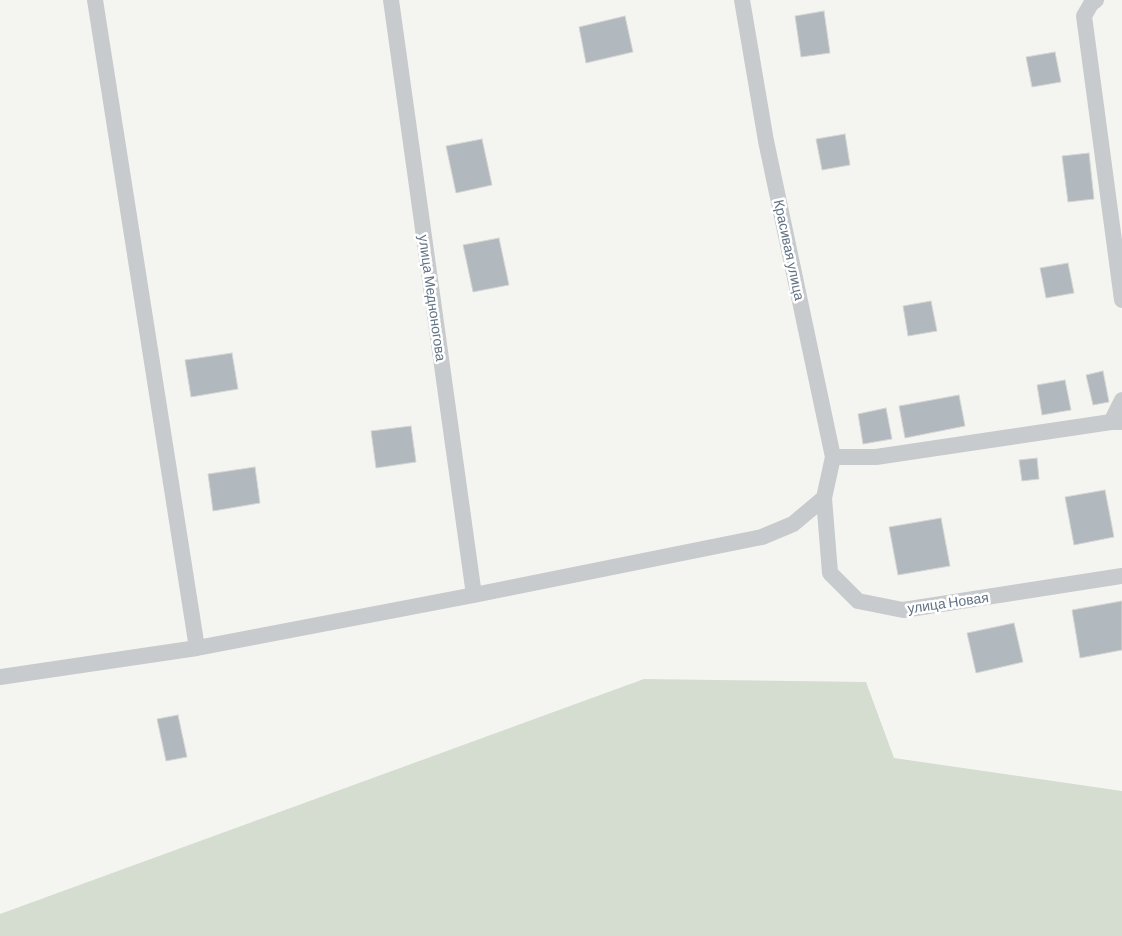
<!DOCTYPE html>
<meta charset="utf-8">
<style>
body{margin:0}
canvas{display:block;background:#f4f5f0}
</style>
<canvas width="1122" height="936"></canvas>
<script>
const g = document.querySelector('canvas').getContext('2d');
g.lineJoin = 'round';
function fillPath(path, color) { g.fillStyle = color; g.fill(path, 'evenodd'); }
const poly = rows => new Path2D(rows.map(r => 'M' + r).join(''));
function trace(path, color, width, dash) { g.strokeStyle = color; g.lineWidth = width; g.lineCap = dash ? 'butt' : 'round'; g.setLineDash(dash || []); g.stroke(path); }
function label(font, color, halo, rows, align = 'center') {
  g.font = font + ' Barlow,sans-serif'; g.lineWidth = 5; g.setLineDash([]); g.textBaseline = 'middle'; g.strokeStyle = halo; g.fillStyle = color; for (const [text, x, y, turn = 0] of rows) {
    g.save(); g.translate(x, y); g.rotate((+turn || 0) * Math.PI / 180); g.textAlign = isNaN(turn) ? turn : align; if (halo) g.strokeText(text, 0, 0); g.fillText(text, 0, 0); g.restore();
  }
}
fillPath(poly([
 [644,679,866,682,894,758,1122,791,1122,936,0,936,0,914]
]), '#d4ddd0');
const building = poly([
 [824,11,830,53,801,57,795,16,824,11],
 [625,16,633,52,586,63,579,27,625,16],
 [1055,52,1061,82,1032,87,1026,57,1055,52],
 [845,134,850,165,822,170,816,139,845,134],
 [482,139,492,185,456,193,446,146,482,139],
 [1089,153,1094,199,1068,202,1062,156,1089,153],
 [499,238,509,285,473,292,463,245,499,238],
 [1068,263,1074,293,1046,298,1040,268,1068,263],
 [931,301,937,331,908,336,903,306,931,301],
 [232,353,238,389,191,397,185,360,232,353],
 [1103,371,1109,402,1093,405,1086,375,1103,371],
 [1065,380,1071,410,1042,415,1037,385,1065,380],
 [959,395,965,426,905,438,899,406,959,395],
 [886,408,892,439,863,444,858,414,886,408],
 [411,426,416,462,376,468,371,431,411,426],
 [1037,458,1039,479,1022,481,1019,460,1037,458],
 [255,467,260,503,213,511,208,474,255,467],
 [1105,490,1114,537,1074,545,1065,497,1105,490],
 [941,518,950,566,898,575,889,527,941,518],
 [1122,601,1122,650,1080,658,1072,610,1122,601],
 [1014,623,1023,662,976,673,967,633,1014,623],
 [178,715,187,757,166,761,157,719,178,715]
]);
fillPath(building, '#b2b9be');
trace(building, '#d5d6d3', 1);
trace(poly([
 [95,0,197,648],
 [391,0,474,595],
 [742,0,766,141,833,457,824,498,830,573,858,601,903,610,1122,576],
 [1096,0,1091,4,1084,16,1122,300],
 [1111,422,1122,400],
 [833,457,876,457,1111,422,1122,422],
 [0,677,197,648,474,595,762,537,793,524,824,498]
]), '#c8cbce', 16);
label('14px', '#607284', '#fff', [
 ["Красивая улица",789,250,78],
 ["улица Медноногова",432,298,82],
 ["улица Новая",948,603,-8]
]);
</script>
